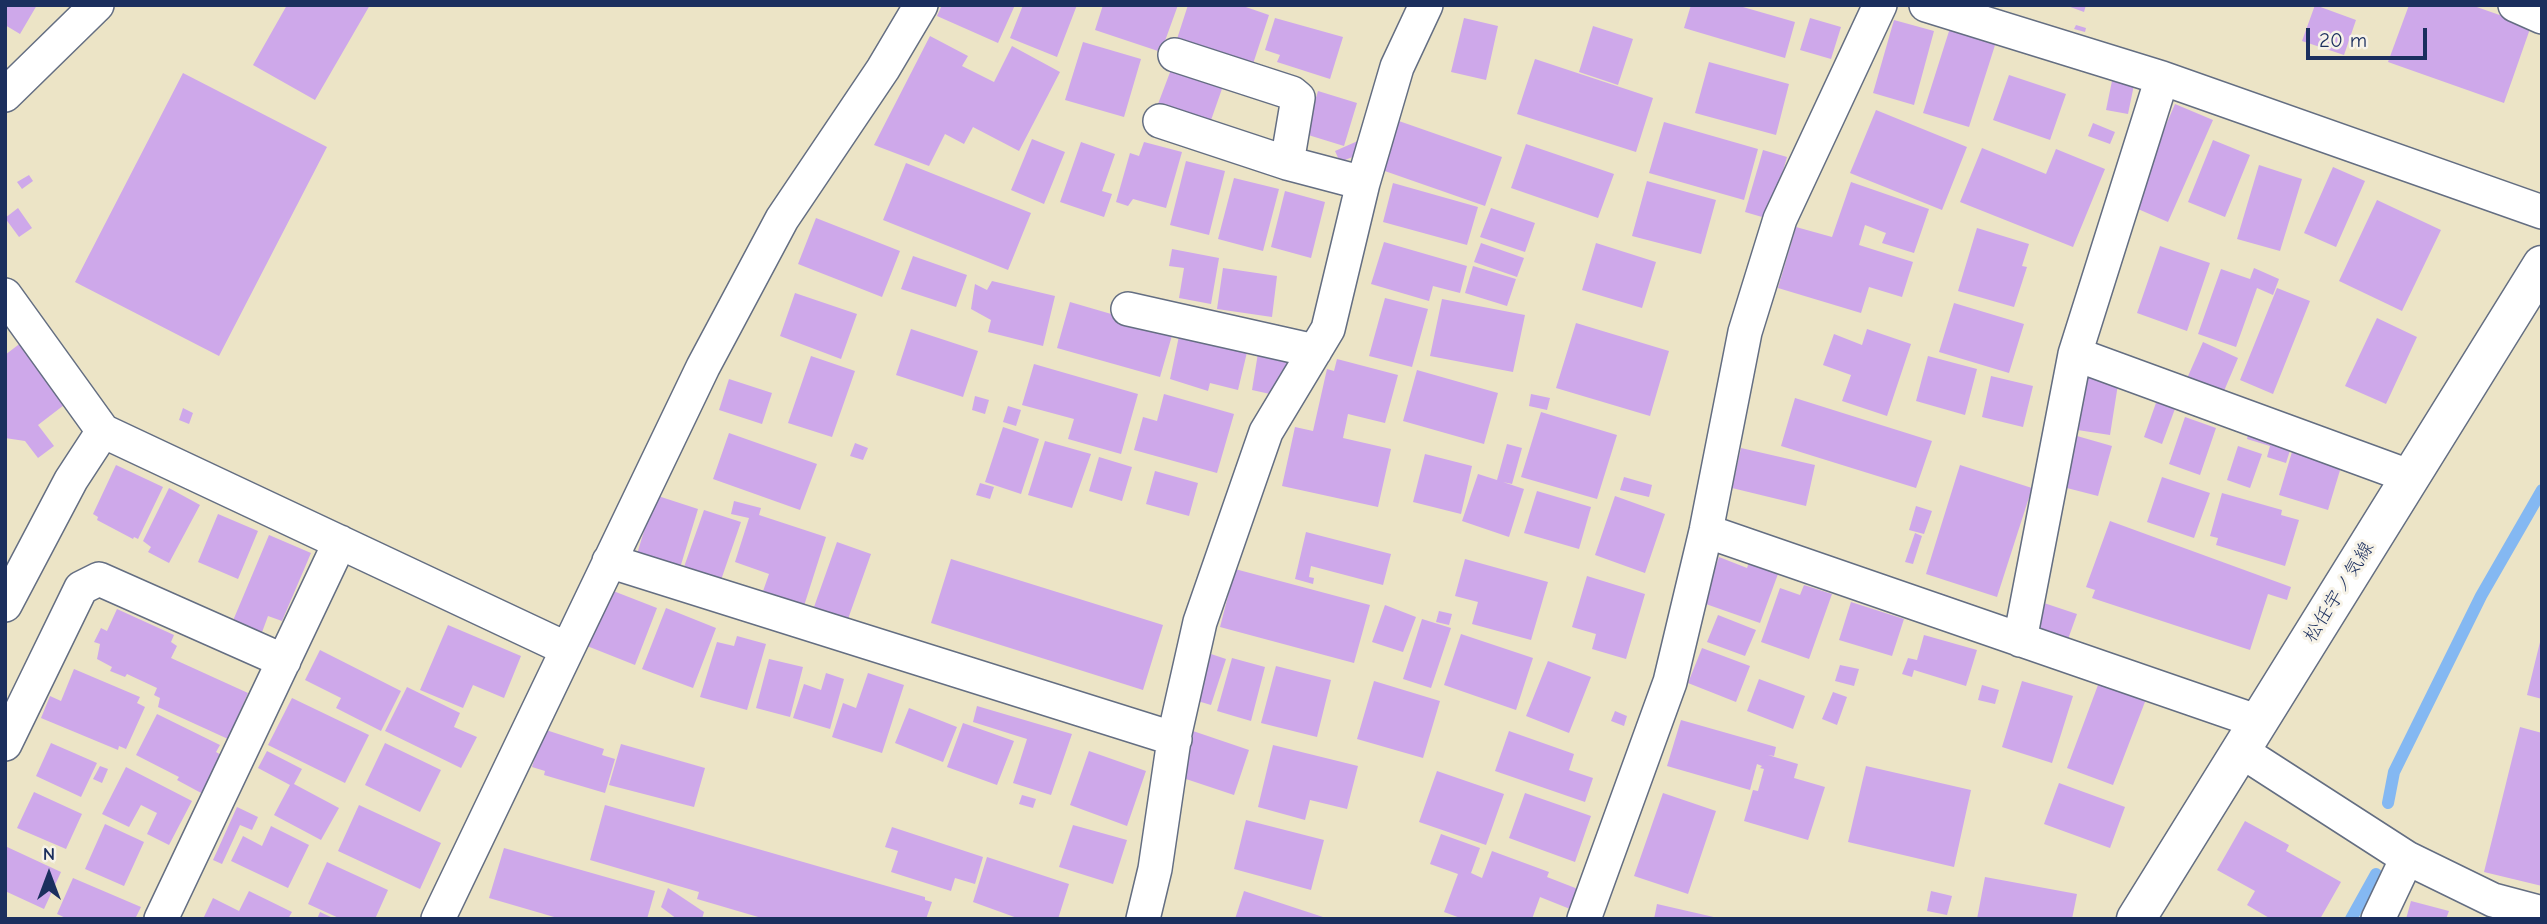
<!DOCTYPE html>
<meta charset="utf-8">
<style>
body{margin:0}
#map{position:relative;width:2547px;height:924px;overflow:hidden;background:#ece4c6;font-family:"Comic Neue",sans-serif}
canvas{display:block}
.frame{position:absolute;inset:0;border:7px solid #1b2f5e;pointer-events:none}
.north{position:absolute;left:14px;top:840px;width:70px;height:70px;-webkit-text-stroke:5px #f7f3e8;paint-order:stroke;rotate:0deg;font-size:19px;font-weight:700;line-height:28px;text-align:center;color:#1b2f5e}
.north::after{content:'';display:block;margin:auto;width:24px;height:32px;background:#1b2f5e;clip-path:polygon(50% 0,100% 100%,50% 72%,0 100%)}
.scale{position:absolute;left:2306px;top:28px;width:121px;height:32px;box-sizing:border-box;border:4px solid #1b2f5e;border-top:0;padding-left:9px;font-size:21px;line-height:24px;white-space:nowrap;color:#1b2f5e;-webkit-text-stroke:5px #f7f3e8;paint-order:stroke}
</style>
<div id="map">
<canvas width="2547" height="924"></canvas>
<div class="frame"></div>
<div class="north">N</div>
<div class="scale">20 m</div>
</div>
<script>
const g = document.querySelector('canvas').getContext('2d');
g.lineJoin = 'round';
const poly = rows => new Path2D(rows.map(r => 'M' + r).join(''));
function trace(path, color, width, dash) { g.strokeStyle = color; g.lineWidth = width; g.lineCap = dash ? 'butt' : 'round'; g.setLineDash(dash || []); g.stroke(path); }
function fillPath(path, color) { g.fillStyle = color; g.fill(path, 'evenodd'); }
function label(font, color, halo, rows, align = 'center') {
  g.font = font + ' "Comic Neue","Klee One",sans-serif'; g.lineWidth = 6; g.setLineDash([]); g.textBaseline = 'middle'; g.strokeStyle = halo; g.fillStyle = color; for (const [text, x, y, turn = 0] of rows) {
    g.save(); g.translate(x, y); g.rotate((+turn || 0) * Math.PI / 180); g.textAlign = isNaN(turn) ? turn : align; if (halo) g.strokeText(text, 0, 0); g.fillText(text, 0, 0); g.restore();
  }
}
trace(poly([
 [2388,803,2394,772,2481,596,2542,490],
 [2351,919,2376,874]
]), '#84b8f2', 12);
fillPath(poly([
 [5,5,37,5,20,34,5,25],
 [287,5,370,5,315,100,253,65],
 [942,5,1015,5,998,43,937,16],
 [1023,5,1077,5,1057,57,1010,38],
 [1103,5,1178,5,1161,52,1095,30],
 [1188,5,1240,5,1269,15,1253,64,1177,39],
 [1691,5,1736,5,1795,22,1785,58,1684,28],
 [2065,5,2086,5,2084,12],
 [2315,5,2356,20,2344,55,2302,41],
 [2409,5,2471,5,2531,26,2504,103,2388,62],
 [1275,18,1343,37,1330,79,1277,62,1280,55,1265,50],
 [1464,18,1498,26,1486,80,1451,72],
 [1810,18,1841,27,1831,59,1800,50],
 [1894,20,1934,31,1914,105,1873,93],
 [2076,25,2086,28,2085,32,2074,29],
 [1593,26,1633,39,1618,85,1579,72],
 [1950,28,1996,42,1969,127,1923,113],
 [930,36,968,56,962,66,994,82,1012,46,1060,72,1019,151,973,127,964,144,945,134,929,166,874,145],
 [1083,42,1141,59,1124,117,1065,100],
 [1535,59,1653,98,1636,152,1517,114],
 [1709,62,1789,84,1776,135,1695,113],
 [1172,67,1223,86,1210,123,1158,104],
 [183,73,327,147,219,356,75,282],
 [2009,75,2066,94,2050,140,1993,120],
 [2113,76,2135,80,2128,114,2106,110],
 [1318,91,1357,103,1344,146,1305,134],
 [2175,104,2213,120,2168,222,2131,206],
 [1876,110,1967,147,1942,210,1850,173],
 [1396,120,1502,157,1485,206,1379,169],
 [1664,122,1758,149,1744,200,1649,173],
 [2093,123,2115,132,2110,144,2088,136],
 [1032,139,1065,152,1044,204,1011,190],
 [1360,140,1365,152,1340,162,1335,151],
 [2213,140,2250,155,2225,217,2188,202],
 [1081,142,1115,154,1102,191,1112,194,1104,217,1060,202],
 [1144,142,1182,152,1166,208,1133,199,1128,206,1116,202,1130,153,1139,156],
 [1526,144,1614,174,1598,218,1511,188],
 [1982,148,2046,174,2056,149,2105,169,2073,247,1960,202],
 [1763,150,1787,157,1769,219,1745,212],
 [1186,161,1225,171,1209,235,1170,225],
 [906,163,1031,213,1008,270,883,220],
 [2259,165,2302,179,2280,251,2237,239],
 [2333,167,2365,181,2336,247,2304,233],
 [29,175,33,181,22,189,17,182],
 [1234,178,1279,189,1263,251,1218,239],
 [1647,181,1716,200,1701,254,1632,236],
 [1851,182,1929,209,1914,253,1882,243,1886,233,1865,225,1859,245,1913,262,1902,297,1869,287,1861,313,1778,288,1796,227,1832,237],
 [1393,183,1478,207,1467,245,1383,222],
 [1285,191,1325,202,1311,258,1271,247],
 [2377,200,2441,230,2402,311,2339,281],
 [18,208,32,228,19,237,5,218],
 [1491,208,1535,223,1525,252,1480,237],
 [816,218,900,251,882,297,798,264],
 [1977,228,2029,244,2022,266,2027,267,2014,307,1958,291],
 [1384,242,1467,266,1460,293,1433,286,1429,301,1371,284],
 [1481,243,1524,258,1517,277,1474,262],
 [1596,243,1656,262,1642,308,1582,290],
 [2160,246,2210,263,2187,331,2137,313],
 [1172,249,1219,258,1211,304,1179,298,1184,268,1169,266],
 [913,256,967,275,956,307,901,289],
 [1473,266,1516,279,1507,306,1465,293],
 [1223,268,1277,276,1272,317,1217,309],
 [2254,268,2279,279,2273,295,2257,288,2236,347,2198,334,2221,269,2250,279],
 [992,281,1055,296,1043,346,988,332,991,320,971,309,975,284,987,290],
 [2277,288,2310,301,2273,394,2240,380],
 [795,293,857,314,841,359,780,336],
 [1385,298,1428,309,1412,367,1369,356],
 [1442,299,1525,315,1513,372,1430,356],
 [1070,302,1173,332,1160,377,1057,348],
 [1954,303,2024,324,2009,373,1939,352],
 [2377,318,2417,337,2386,404,2345,386],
 [1576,323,1669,351,1650,416,1556,388],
 [911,329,978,351,963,397,896,375],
 [1867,329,1911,344,1887,416,1842,401,1851,375,1823,365,1834,334,1862,345],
 [1179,336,1248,348,1238,390,1210,383,1208,391,1170,379],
 [22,342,68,402,38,425,54,446,38,458,25,441,5,438,5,355],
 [2203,342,2238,358,2221,398,2185,383],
 [1258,353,1289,359,1279,396,1252,390],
 [811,356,855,371,832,437,788,423],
 [1928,356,1977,369,1965,415,1916,401],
 [1337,359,1398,375,1385,423,1348,414,1343,438,1391,449,1378,507,1282,486,1295,427,1313,431,1327,369,1334,371],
 [1034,364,1138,394,1121,454,1068,439,1074,419,1022,405],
 [1417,370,1498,393,1484,444,1403,421],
 [2080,372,2119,378,2110,435,2071,429],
 [1991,376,2033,386,2023,427,1982,417],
 [729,379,772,393,762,424,719,410],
 [1164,394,1234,414,1217,473,1134,450,1143,417,1157,421],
 [1531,394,1550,398,1547,410,1529,406],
 [975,396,989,400,985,414,972,410],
 [1795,398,1932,441,1916,488,1781,446],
 [2157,400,2176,406,2162,444,2144,437],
 [1008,406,1021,410,1016,426,1003,422],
 [183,408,193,413,189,424,179,420],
 [1541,412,1617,435,1597,499,1521,477],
 [2185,417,2216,428,2200,475,2169,464],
 [1003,427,1039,439,1021,494,985,482],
 [2250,427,2293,441,2286,463,2267,457,2270,446,2247,439],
 [729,433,817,464,800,510,713,479],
 [2077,436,2112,446,2098,496,2063,487],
 [1045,441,1091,454,1072,508,1028,495],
 [2295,442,2344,457,2328,510,2279,495],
 [855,443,868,448,863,460,850,456],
 [1507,444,1522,448,1512,484,1503,482,1524,489,1509,537,1462,521,1478,474,1497,480],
 [2238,446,2262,454,2250,488,2227,480],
 [1741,448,1815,465,1806,506,1732,488],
 [1425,454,1472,466,1461,514,1413,502],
 [1099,457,1132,467,1122,501,1089,491],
 [116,465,163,487,138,539,134,537,133,539,97,520,98,517,93,514],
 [1960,465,2032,488,1997,597,1926,574],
 [1155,471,1198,483,1189,516,1146,504],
 [1624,477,1652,485,1649,497,1620,490],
 [2162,477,2210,493,2194,538,2147,522],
 [980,483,994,487,990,499,976,495],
 [169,488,200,505,169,563,148,552,151,547,143,541],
 [1537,491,1591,507,1579,549,1524,533],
 [2222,493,2282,510,2281,515,2299,520,2285,566,2216,545,2218,538,2210,536],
 [655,495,698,509,680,568,637,554],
 [1615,496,1665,514,1645,573,1595,555],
 [734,501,761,508,759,515,826,537,803,609,761,597,769,574,735,562,749,518,731,514],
 [1916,506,1932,511,1924,534,1909,530],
 [704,510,741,522,721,580,684,567],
 [218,514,258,531,238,579,198,562],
 [2110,521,2291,587,2287,600,2268,594,2250,650,2092,598,2095,590,2086,587],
 [1306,532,1391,554,1383,585,1311,566,1309,577,1314,578,1313,584,1295,579],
 [1915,533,1922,536,1913,564,1905,562],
 [269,535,311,553,282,621,268,616,261,635,232,623],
 [837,542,871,554,848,619,814,607],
 [1753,552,1782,563,1760,623,1703,603,1719,557,1747,568],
 [951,559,1163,625,1143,690,931,623],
 [1465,559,1548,582,1531,640,1472,624,1478,602,1455,596],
 [1235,569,1370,605,1354,663,1220,627],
 [1587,576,1645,594,1626,659,1592,649,1596,634,1572,627],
 [1804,585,1832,594,1809,659,1761,642,1780,588,1800,595],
 [603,587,657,608,635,665,582,644],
 [1940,593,1977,606,1976,612,1939,600],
 [1851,602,1904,619,1892,656,1839,640],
 [2041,602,2077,614,2067,642,2031,630],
 [1385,605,1416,617,1403,652,1372,642],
 [666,608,716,628,693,688,642,669],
 [117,609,174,635,171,642,177,646,171,658,248,693,228,739,158,707,160,698,154,695,157,688,127,674,125,677,110,671,112,667,97,659,100,644,94,642,101,628,107,631],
 [1439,611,1452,614,1449,625,1436,622],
 [1718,615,1756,630,1745,656,1707,642],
 [1422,619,1451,628,1431,688,1403,679],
 [448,625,521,656,504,698,473,685,463,708,420,690],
 [1461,634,1533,658,1516,710,1444,685],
 [1924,635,1977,650,1966,686,1914,670,1912,677,1902,674,1908,658,1917,660],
 [737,636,766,644,747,710,700,697,717,642,734,646],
 [2541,638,2542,638,2542,699,2527,695],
 [1702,648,1750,666,1736,702,1688,683],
 [320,650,401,691,381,731,336,708,341,698,305,680],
 [1205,652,1226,659,1211,705,1191,699],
 [1232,658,1265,667,1251,721,1217,711],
 [769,659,803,667,790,717,756,708],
 [1548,661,1591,677,1569,733,1526,716],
 [1840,665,1859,669,1854,686,1835,681],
 [1276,666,1331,680,1317,737,1261,723],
 [74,669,140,697,137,703,145,707,126,749,119,746,118,750,41,718,50,696,61,701],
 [826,673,844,679,830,729,793,718,804,684,821,690],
 [868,673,904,685,882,753,832,737,843,703,856,708],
 [2101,677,2148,694,2113,785,2067,768],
 [1759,679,1805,696,1793,729,1747,711],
 [1374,681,1440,701,1423,758,1357,739],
 [2022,681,2073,696,2052,763,2002,747],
 [1982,685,1999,690,1995,704,1978,700],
 [407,687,460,713,454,727,477,737,461,768,385,731],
 [1833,692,1847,697,1837,725,1822,719],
 [292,698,369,735,345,783,268,745],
 [977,706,1072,734,1051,795,1013,783,1027,739,973,722],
 [909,708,957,727,943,762,895,743],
 [1615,711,1627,716,1624,726,1611,721],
 [157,714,220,745,216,752,223,756,203,794,177,780,179,777,136,755],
 [1681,720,1776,747,1774,756,1768,755,1798,764,1794,778,1825,787,1808,840,1744,821,1753,790,1758,791,1764,769,1760,768,1762,766,1757,764,1750,790,1667,766],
 [963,723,1014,741,997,785,947,767],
 [2520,727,2542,733,2542,886,2484,872],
 [543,729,604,749,602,755,615,759,605,793,544,775,545,771,532,767],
 [1193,731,1249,750,1234,795,1177,776],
 [1509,731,1574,754,1569,770,1593,778,1585,802,1495,771],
 [51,743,97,763,81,797,36,776],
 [385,743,441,770,420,812,365,785],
 [621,744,705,768,694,807,609,785],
 [1273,745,1358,766,1347,809,1310,800,1305,820,1258,807],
 [267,751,302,769,294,784,339,808,321,840,274,815,290,785,258,768],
 [1089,751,1146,771,1127,826,1070,805],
 [100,766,108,769,102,783,93,779],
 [1866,766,1971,790,1954,867,1848,842],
 [126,767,192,801,169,845,147,834,157,813,141,805,129,827,102,814],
 [1437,771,1504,794,1486,845,1419,822],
 [2059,783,2125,807,2110,848,2044,824],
 [34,792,82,814,66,849,17,828],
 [1525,793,1591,816,1575,862,1509,838],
 [1663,793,1716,811,1688,894,1634,876],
 [1022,795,1036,799,1033,808,1019,804],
 [359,805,441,843,420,889,338,851],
 [605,805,925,897,925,900,932,902,926,919,765,919,697,899,699,892,590,860],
 [237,807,258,817,252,830,240,825,222,864,213,860],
 [1246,820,1324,840,1311,890,1234,869],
 [2245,821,2289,845,2286,851,2341,882,2320,919,2271,919,2247,905,2255,891,2217,870],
 [105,824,144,842,124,886,85,869],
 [1073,825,1127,840,1113,884,1059,867],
 [271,826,309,845,288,888,231,861,243,836,262,846],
 [892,827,983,857,975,884,955,878,951,891,891,872,898,851,885,847],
 [1441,834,1480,848,1471,873,1482,878,1492,851,1549,872,1547,877,1583,891,1575,911,1540,897,1532,919,1463,919,1444,912,1458,874,1430,864],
 [5,846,61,872,44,909,5,891],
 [504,848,655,891,647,919,561,919,489,898],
 [987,857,1069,884,1058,919,1020,919,973,902],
 [327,862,388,890,375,919,341,919,308,904],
 [1985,877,2077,894,2072,919,1977,919],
 [73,878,141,907,135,919,68,919,57,914],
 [668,888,704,912,702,919,677,919,661,907],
 [249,891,292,912,288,919,203,919,213,898,239,911],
 [1244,891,1326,918,1326,919,1235,919],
 [1931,891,1952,896,1947,915,1927,911],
 [2411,901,2449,911,2446,919,2406,919],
 [1657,904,1718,918,1718,919,1654,919],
 [320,912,335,919,317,919]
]), '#cea8ea');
const street = poly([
 [1926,5,2162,78,2542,212],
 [2515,5,2542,17],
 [1175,55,1292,93,1298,98,1287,163,1363,183],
 [2162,78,2075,354,2411,477],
 [5,95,97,5],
 [1160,121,1287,163],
 [5,295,103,431,567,649],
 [1128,309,1315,351],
 [1706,531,2259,722],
 [609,561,1175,739],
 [5,605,71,480,103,431],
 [2020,640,2075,354],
 [5,744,81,588,99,579,284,661],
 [2241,751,2407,858,2493,900,2542,913],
 [161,919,340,542],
 [438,919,703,367,782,219,883,69,921,5],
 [1143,919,1155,869,1175,733,1200,622,1266,432,1328,329,1363,183,1397,67,1426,5],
 [1584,919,1670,682,1706,531,1745,332,1780,219,1880,5],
 [2378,919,2407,858]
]);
const primary = poly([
 [2136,919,2542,265]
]);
trace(street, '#646e82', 36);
trace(primary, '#646e82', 41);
trace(street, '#fff', 33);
trace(primary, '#fff', 38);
label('19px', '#1b2f5e', '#f7f3e8', [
 ["松任宇ノ気線",2339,592,-58]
]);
</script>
